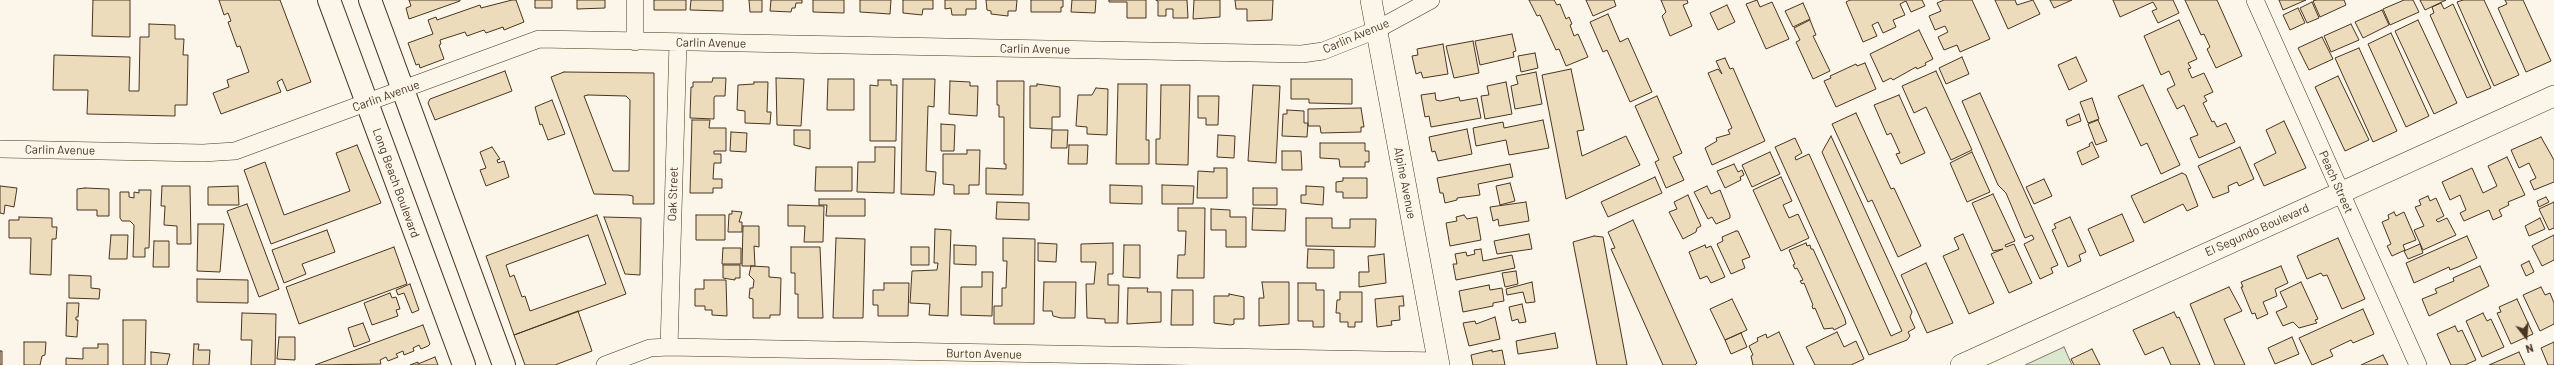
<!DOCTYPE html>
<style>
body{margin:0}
#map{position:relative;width:2554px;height:365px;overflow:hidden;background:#fbf6e9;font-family:Barlow,sans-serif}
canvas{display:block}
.north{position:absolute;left:2506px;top:317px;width:40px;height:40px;-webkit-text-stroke:3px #fbf6e9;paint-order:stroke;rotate:163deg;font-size:11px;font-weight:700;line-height:16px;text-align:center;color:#4a3520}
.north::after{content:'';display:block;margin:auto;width:14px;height:18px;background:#4a3520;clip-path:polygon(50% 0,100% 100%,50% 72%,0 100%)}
</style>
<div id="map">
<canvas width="2554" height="365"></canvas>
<div class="north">N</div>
</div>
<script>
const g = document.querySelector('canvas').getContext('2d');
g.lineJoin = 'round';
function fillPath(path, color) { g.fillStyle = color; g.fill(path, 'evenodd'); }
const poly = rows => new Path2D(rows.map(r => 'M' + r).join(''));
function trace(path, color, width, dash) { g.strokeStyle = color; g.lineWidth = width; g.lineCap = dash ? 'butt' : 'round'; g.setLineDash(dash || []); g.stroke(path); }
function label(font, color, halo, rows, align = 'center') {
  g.font = font + ' Barlow,sans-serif'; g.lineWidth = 3; g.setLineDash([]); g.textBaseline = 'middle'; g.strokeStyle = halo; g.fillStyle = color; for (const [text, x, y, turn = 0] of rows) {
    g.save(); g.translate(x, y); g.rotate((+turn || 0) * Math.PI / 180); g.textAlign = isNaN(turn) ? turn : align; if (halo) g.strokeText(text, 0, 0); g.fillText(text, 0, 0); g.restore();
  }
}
const green = poly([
 [2064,347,2072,365,2025,365,2064,347]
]);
fillPath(green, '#dce7d0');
trace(green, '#887966', 1);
const building = poly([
 [93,0,130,0,130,37,92,36,93,0],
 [219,0,280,0,311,82,287,91,282,79,277,82,281,92,221,114,213,93,229,87,227,80,249,72,240,46,237,47,228,22,231,21,228,13,224,15,219,0],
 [409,0,460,0,460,1,409,19,406,8,411,6,409,0],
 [512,0,516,0,524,22,504,30,503,27,486,33,484,30,467,36,465,32,440,40,441,44,439,45,444,59,420,68,419,64,416,65,408,43,433,34,428,20,436,17,437,20,480,5,481,8,512,0],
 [535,0,552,0,552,8,535,8,535,0],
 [577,0,605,0,605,8,577,9,577,0],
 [654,0,686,0,686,10,654,10,654,0],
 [691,0,723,0,723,11,690,10,691,0],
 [749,0,762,0,762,12,750,12,749,0],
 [771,0,802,0,802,3,796,3,795,8,792,8,791,12,770,11,771,0],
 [813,0,844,0,844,13,813,12,813,0],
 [860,0,891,0,890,14,860,12,860,0],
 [903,0,933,0,933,9,923,9,922,15,903,13,903,0],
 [945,0,976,0,976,9,966,9,966,15,952,15,951,8,945,9,945,0],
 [986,0,1017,0,1016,11,1008,11,1008,16,991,14,991,11,987,10,986,0],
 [1031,0,1063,0,1063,7,1061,7,1061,12,1031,12,1031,0],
 [1072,0,1096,0,1095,13,1071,12,1072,0],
 [1109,0,1146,0,1146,18,1127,18,1127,2,1109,2,1109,0],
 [1156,0,1187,0,1188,18,1173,18,1173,9,1166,9,1166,16,1158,16,1158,1,1156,0],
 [1194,0,1220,0,1220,17,1193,19,1194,0],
 [1235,0,1273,0,1272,20,1247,21,1247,9,1236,9,1235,0],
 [1529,0,1554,0,1557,5,1560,4,1566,19,1569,17,1572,24,1570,25,1574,36,1578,34,1588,57,1566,66,1559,49,1556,50,1540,15,1537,16,1529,0],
 [1586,0,1614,0,1616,6,1593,16,1586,0],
 [1661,0,1687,0,1688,3,1683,5,1692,26,1670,36,1662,16,1666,12,1661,0],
 [1757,0,1760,7,1772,2,1789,39,1766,49,1746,4,1757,0],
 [1850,0,1922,0,1925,6,1911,12,1906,1,1900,4,1905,15,1893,20,1896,27,1883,33,1878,22,1872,25,1877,36,1863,42,1846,2,1850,0],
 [1944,0,1972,0,1990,39,1960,52,1957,45,1944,50,1938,37,1948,32,1945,26,1935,30,1929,16,1941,11,1937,3,1944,0],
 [1995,0,2015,0,2017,5,2033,0,2040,14,2008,29,1995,0],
 [2050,0,2072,0,2054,8,2050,0],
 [2113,0,2173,0,2179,13,2158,23,2152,11,2157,9,2153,2,2120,17,2113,0],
 [2185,0,2217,0,2242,56,2216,68,2207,49,2210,47,2204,34,2201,35,2185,0],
 [2279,0,2306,0,2283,10,2279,0],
 [2316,0,2344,0,2346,5,2320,17,2313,1,2316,0],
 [2404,0,2413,0,2419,12,2390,25,2383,9,2404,0],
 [2420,0,2446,0,2425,10,2420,0],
 [2463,0,2484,0,2519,75,2494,86,2457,2,2463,0],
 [2505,0,2523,0,2551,61,2526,72,2498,8,2507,4,2505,0],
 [2312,2,2319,18,2307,23,2300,8,2312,2],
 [1803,3,1810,19,1793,27,1785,11,1803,3],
 [2441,3,2444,9,2453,4,2491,88,2467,98,2430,15,2434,13,2432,7,2441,3],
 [1727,5,1735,22,1718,30,1710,13,1727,5],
 [2298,8,2305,23,2290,30,2283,15,2298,8],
 [2382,10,2389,25,2363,38,2355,22,2382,10],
 [1608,14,1620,42,1628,38,1652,92,1630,102,1607,50,1603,52,1590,22,1608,14],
 [1810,20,1816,35,1813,36,1830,71,1813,79,1796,42,1800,40,1794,28,1810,20],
 [2179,20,2197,59,2188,63,2191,68,2188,69,2192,78,2204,73,2213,92,2204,96,2207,101,2203,103,2212,122,2214,121,2217,127,2226,123,2235,142,2199,158,2190,138,2198,135,2184,105,2177,109,2167,89,2175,85,2169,71,2161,75,2144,36,2179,20],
 [2418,20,2457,103,2434,114,2395,31,2418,20],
 [149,24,175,25,175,39,184,39,183,55,188,55,187,105,175,105,175,116,87,114,88,90,53,90,54,55,130,57,129,91,139,91,140,37,149,37,149,24],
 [2351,24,2359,40,2331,52,2324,36,2351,24],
 [1919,30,1933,59,1925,63,1926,65,1917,69,1916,67,1893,80,1891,78,1883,82,1870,54,1919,30],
 [2391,33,2429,116,2406,127,2368,44,2391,33],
 [1512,34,1516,51,1513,52,1514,57,1480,65,1475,41,1512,34],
 [2322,37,2333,59,2309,70,2298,48,2322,37],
 [1473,41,1479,73,1454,78,1446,46,1473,41],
 [1443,44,1448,74,1423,78,1421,72,1416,74,1412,56,1418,55,1417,49,1443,44],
 [2359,48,2397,131,2373,142,2335,58,2359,48],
 [1535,53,1538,68,1521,72,1518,56,1535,53],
 [1962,57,1969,74,1946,84,1939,68,1962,57],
 [2076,57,2087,81,2069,90,2058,65,2076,57],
 [1725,58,1730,69,1733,68,1765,141,1712,165,1705,148,1717,141,1716,138,1730,134,1728,130,1732,128,1708,73,1718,69,1722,74,1716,61,1725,58],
 [1865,63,1876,89,1836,107,1824,81,1831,78,1830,76,1856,64,1857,66,1865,63],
 [1571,69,1584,130,1577,131,1582,156,1626,136,1640,165,1566,199,1542,75,1571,69],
 [505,71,512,91,435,120,428,103,430,99,505,71],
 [1936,71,1972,150,1951,160,1926,107,1914,113,1902,86,1936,71],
 [564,72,654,73,654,204,633,204,633,196,628,195,594,194,551,77,564,72],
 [588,95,626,96,630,100,629,171,613,171,584,96,588,95],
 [1536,72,1542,104,1515,109,1511,86,1518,84,1516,76,1536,72],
 [2338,76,2369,140,2345,151,2315,87,2338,76],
 [713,78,726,78,725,96,715,96,714,98,714,119,690,118,691,87,693,87,693,82,712,82,713,78],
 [776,78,804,79,801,126,777,125,776,78],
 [828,79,854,79,854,110,827,110,828,79],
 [903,79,935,79,934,107,928,106,926,171,936,172,934,195,901,194,903,79],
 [1291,79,1352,79,1352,104,1309,103,1309,99,1291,99,1291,79],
 [878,80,891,80,891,85,897,85,896,141,870,141,870,85,878,86,878,80],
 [950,81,970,82,970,86,978,86,977,116,949,114,950,81],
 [997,81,1024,81,1023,195,986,194,986,168,1006,169,1006,164,1004,164,1004,117,999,117,999,105,997,105,997,81],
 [754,82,768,82,767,112,771,112,770,124,745,123,745,111,737,110,738,85,754,84,754,82],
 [1506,82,1512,114,1485,119,1481,96,1489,95,1487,86,1506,82],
 [1037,84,1060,87,1060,117,1052,117,1052,129,1030,128,1030,86,1037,86,1037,84],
 [1118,84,1147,84,1146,140,1149,140,1149,164,1116,164,1118,84],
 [1161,85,1190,85,1188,165,1156,164,1156,139,1160,139,1161,85],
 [1253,85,1280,86,1276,163,1248,161,1253,85],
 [2143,85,2180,165,2161,174,2147,143,2141,146,2118,96,2143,85],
 [1096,88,1108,89,1107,135,1087,134,1087,127,1076,126,1078,95,1092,95,1096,88],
 [1435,93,1436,100,1440,101,1459,97,1460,101,1477,98,1481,118,1431,127,1429,116,1425,117,1421,95,1435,93],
 [1980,93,2058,265,2051,268,2053,273,2040,279,2024,244,2034,239,2032,235,2025,238,2006,193,1998,185,1962,101,1980,93],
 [1899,95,1925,153,1901,164,1896,154,1900,153,1891,133,1887,135,1874,105,1899,95],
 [1198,96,1219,96,1218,125,1206,125,1206,118,1198,118,1198,96],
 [1657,96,1682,153,1673,157,1684,180,1666,188,1655,162,1659,160,1635,106,1657,96],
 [2092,98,2099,119,2088,123,2080,102,2092,98],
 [552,100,565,134,548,140,542,124,540,125,535,107,552,100],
 [1361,108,1364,127,1361,127,1361,132,1321,133,1320,126,1308,126,1308,109,1361,108],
 [1287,110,1304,111,1304,123,1308,123,1307,137,1282,136,1283,114,1287,114,1287,110],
 [1856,113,1891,189,1894,188,1921,246,1898,257,1872,200,1868,202,1832,124,1856,113],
 [2079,114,2081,121,2068,126,2066,120,2079,114],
 [692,120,710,120,709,128,726,128,726,151,714,151,714,154,721,154,721,163,714,163,713,179,722,179,722,188,713,188,713,193,690,193,692,120],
 [1543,120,1549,148,1509,155,1506,140,1476,146,1473,128,1503,122,1504,128,1543,120],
 [2098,120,2107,141,2096,145,2088,124,2098,120],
 [2284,121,2306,168,2264,186,2254,164,2276,153,2266,130,2284,121],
 [941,124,955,125,954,151,941,151,941,124],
 [1467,129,1472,154,1438,161,1435,151,1432,152,1429,137,1467,129],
 [794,130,810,130,810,149,794,145,794,130],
 [1052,130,1068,130,1067,148,1051,148,1052,130],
 [731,132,747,133,746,152,730,151,731,132],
 [1218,135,1235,136,1234,158,1217,157,1218,135],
 [1831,136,1912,312,1910,317,1915,328,1908,332,1910,336,1907,340,1869,355,1775,147,1795,138,1802,153,1795,157,1796,160,1809,154,1891,336,1902,331,1822,152,1831,136],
 [2541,137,2554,160,2554,182,2534,190,2530,181,2536,178,2529,163,2519,168,2511,150,2541,137],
 [2092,142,2099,157,2082,165,2077,152,2090,146,2089,144,2092,142],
 [1320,143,1365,143,1365,151,1369,151,1369,162,1365,162,1365,167,1340,167,1339,159,1320,158,1320,143],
 [357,145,381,203,271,244,244,170,265,162,284,215,350,191,336,153,357,145],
 [1069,145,1088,145,1087,164,1068,164,1069,145],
 [492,147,500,159,497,160,498,163,504,161,509,177,486,186,480,170,486,168,480,152,492,147],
 [875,147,895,147,894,193,857,192,858,162,875,162,875,147],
 [2240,147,2254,179,2239,186,2237,182,2228,186,2229,192,2213,198,2198,166,2240,147],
 [967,150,980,150,979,185,969,185,969,194,954,194,954,185,943,184,943,154,967,154,967,150],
 [1282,151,1301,151,1302,170,1282,170,1282,151],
 [1770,152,1780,174,1752,187,1742,165,1770,152],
 [1972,152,1990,192,1967,202,1950,163,1972,152],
 [2507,157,2525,195,2508,202,2509,205,2499,210,2502,216,2493,220,2489,210,2464,221,2460,213,2466,210,2460,195,2450,200,2442,182,2472,168,2483,193,2497,186,2488,166,2507,157],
 [1510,164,1513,177,1478,184,1480,195,1457,198,1457,200,1445,203,1443,193,1440,193,1437,178,1510,164],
 [1734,164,1738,172,1742,170,1744,175,1740,177,1741,180,1725,188,1717,171,1734,164],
 [816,167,852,167,852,191,815,191,816,167],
 [1214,168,1227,168,1227,198,1197,198,1198,171,1214,172,1214,168],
 [2182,173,2186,175,2198,206,2187,211,2183,204,2144,223,2131,196,2182,173],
 [1655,177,1662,193,1608,217,1601,202,1655,177],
 [1781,177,1792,201,1783,205,1789,218,1798,214,1809,238,1781,251,1753,190,1781,177],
 [1343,178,1367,178,1367,198,1343,198,1343,192,1336,192,1336,182,1343,181,1343,178],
 [2044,179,2052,196,2034,204,2026,187,2044,179],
 [1510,183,1515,201,1500,205,1496,186,1510,183],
 [1110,185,1142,186,1142,204,1110,203,1110,185],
 [1162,185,1194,186,1193,204,1162,204,1162,185],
 [0,186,17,188,14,207,5,205,4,214,0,213,0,186],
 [162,186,190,186,191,244,177,244,177,226,164,225,165,206,161,206,162,186],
 [238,186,239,205,208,205,208,187,238,186],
 [1306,186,1324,187,1323,205,1301,203,1301,195,1306,195,1306,186],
 [1707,186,1711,194,1720,190,1730,215,1730,218,1716,224,1712,217,1708,219,1694,192,1707,186],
 [85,188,109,189,109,216,97,216,97,210,77,210,77,189,85,188],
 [1253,188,1277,188,1277,205,1253,205,1253,188],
 [139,190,151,190,149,248,145,248,145,257,133,257,134,225,130,221,122,221,120,218,120,192,129,192,129,197,134,198,134,192,139,193,139,190],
 [1993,194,2015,241,2005,245,2006,247,2014,244,2032,283,2009,293,1991,254,2003,249,1993,251,1972,203,1993,194],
 [1688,195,1701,226,1697,228,1696,232,1683,239,1669,212,1677,209,1674,202,1688,195],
 [2428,196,2430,201,2436,198,2444,216,2436,220,2438,222,2447,218,2456,235,2423,250,2414,230,2424,226,2415,207,2421,205,2419,200,2428,196],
 [2546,197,2549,202,2539,207,2537,201,2546,197],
 [819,199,865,199,865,216,826,216,827,205,819,205,819,199],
 [997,202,1029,203,1029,220,996,219,997,202],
 [1526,202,1529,221,1499,226,1498,219,1493,221,1490,207,1526,202],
 [2554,202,2554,228,2549,230,2539,209,2554,202],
 [247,204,279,289,259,297,227,211,247,204],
 [788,205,824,206,823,242,804,242,805,226,788,226,788,205],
 [1178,208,1205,208,1204,278,1177,278,1178,255,1185,255,1186,231,1178,231,1178,208],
 [1253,208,1286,209,1285,231,1252,230,1253,208],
 [1211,209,1230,210,1230,217,1246,217,1246,247,1226,247,1226,230,1211,230,1211,209],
 [732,211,742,212,739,222,742,222,742,232,728,232,729,214,732,214,732,211],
 [2394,212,2396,216,2404,212,2416,240,2403,245,2405,250,2392,256,2387,246,2391,244,2382,222,2389,219,2388,215,2394,212],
 [2122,214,2134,241,2100,256,2088,229,2122,214],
 [597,215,626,294,514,335,486,256,597,215],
 [588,235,606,284,530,311,525,296,522,297,514,275,510,277,506,265,588,235],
 [696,215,725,215,725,240,696,240,696,215],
 [1464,215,1467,219,1477,217,1481,240,1450,246,1446,223,1457,221,1456,217,1464,215],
 [19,217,52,218,52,227,57,227,56,239,52,239,51,275,30,274,31,238,9,238,9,220,19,220,19,217],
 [604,217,641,218,640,275,625,274,604,217],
 [2070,217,2086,252,2079,255,2081,261,2068,267,2052,230,2056,228,2054,224,2070,217],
 [1306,218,1332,218,1332,228,1350,228,1350,219,1376,219,1375,247,1306,246,1306,218],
 [2540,218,2545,229,2529,236,2525,226,2540,218],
 [1633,220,1697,363,1695,365,1663,365,1611,249,1615,248,1608,232,1633,220],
 [198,224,224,224,220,272,197,271,198,224],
 [743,226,759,226,759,247,754,246,755,266,742,266,743,226],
 [935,229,951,230,948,316,929,315,930,304,910,303,912,271,937,270,938,263,934,263,935,229],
 [327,230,335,252,302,264,306,274,284,283,272,250,327,230],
 [1736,231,1738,231,1750,257,1742,260,1745,268,1731,274,1717,244,1723,241,1722,237,1736,231],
 [1529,234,1532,249,1497,254,1494,241,1529,234],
 [1963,234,1994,303,1969,314,1943,256,1959,249,1954,238,1963,234],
 [111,235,128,235,127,259,109,259,111,235],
 [2554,235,2554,260,2542,266,2532,246,2554,235],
 [1594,236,1603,237,1627,365,1597,365,1573,242,1594,236],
 [2467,236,2477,258,2458,267,2450,270,2449,267,2414,283,2406,263,2467,236],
 [836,238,865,239,863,318,833,318,836,238],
 [1003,238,1035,239,1034,324,994,324,994,306,1002,306,1002,288,1006,288,1007,261,1003,261,1003,238],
 [2338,238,2365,299,2342,309,2327,275,2323,276,2321,273,2307,279,2297,256,2338,238],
 [154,241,169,241,169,267,153,267,154,241],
 [1038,243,1057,244,1056,262,1038,261,1038,243],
 [1113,243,1113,274,1108,274,1108,285,1119,285,1118,323,1105,323,1105,319,1087,318,1086,284,1094,284,1096,262,1081,262,1081,244,1113,243],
 [1806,243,1807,246,1810,245,1811,249,1813,249,1845,319,1846,324,1834,330,1833,328,1824,329,1815,308,1813,309,1812,306,1813,305,1804,283,1802,284,1800,281,1803,280,1797,268,1795,269,1793,265,1795,264,1789,250,1806,243],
 [2420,244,2423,253,2408,259,2404,251,2420,244],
 [954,245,976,246,976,265,954,264,954,245],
 [1124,245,1140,245,1140,278,1123,277,1124,245],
 [1705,245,1706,248,1711,246,1725,277,1711,283,1707,276,1700,279,1689,252,1705,245],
 [394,247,407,284,299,324,286,287,394,247],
 [791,247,820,247,823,318,798,318,798,294,795,294,795,273,791,273,791,247],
 [911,247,929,247,929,265,911,265,911,247],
 [723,248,741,248,741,264,722,264,723,248],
 [1308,249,1334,250,1334,268,1307,268,1308,249],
 [1481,249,1483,261,1512,255,1515,268,1456,280,1453,264,1457,264,1455,254,1466,252,1467,256,1475,254,1474,250,1481,249],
 [1384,254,1386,283,1359,287,1359,272,1369,272,1368,256,1384,254],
 [2529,261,2534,272,2526,276,2521,265,2529,261],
 [1926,263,1953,323,1927,333,1901,275,1926,263],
 [723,265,740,265,740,278,735,278,735,280,723,278,723,265],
 [751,266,769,267,769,277,781,278,780,315,770,315,770,318,753,318,753,299,749,298,750,288,753,288,754,280,749,275,751,266],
 [2281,266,2288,283,2275,289,2277,296,2263,302,2268,314,2257,319,2255,313,2252,314,2241,287,2243,287,2241,282,2281,266],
 [2480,266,2489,286,2429,316,2422,299,2437,293,2435,289,2454,281,2453,278,2480,266],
 [1516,271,1518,284,1505,287,1502,273,1516,271],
 [982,272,993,272,992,316,961,315,961,287,982,287,982,272],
 [69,275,91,276,91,288,100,289,99,299,69,298,69,275],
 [197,279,248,280,248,303,197,302,197,279],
 [704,280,726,280,727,316,712,315,712,310,705,310,705,306,695,306,695,289,704,289,704,280],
 [1044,282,1076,282,1075,318,1061,318,1053,316,1052,311,1043,311,1044,282],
 [1262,282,1289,282,1289,324,1259,326,1259,298,1264,298,1262,282],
 [1532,282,1535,302,1526,303,1523,292,1507,295,1506,289,1532,282],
 [2301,282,2318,319,2315,320,2317,323,2299,328,2293,322,2283,326,2276,312,2287,307,2280,292,2301,282],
 [884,283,909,283,908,316,878,316,878,305,873,305,873,290,884,290,884,283],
 [1298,283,1316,283,1316,290,1324,290,1324,327,1313,327,1313,321,1298,321,1298,283],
 [410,284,419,310,412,313,404,293,398,295,396,290,410,284],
 [1489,285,1490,290,1502,288,1504,301,1493,303,1493,306,1463,312,1459,291,1489,285],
 [2229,287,2242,311,2224,319,2245,365,2215,365,2190,304,2229,287],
 [2541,287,2545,295,2550,293,2554,303,2554,324,2540,331,2523,295,2541,287],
 [1128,288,1148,288,1147,292,1161,292,1161,322,1127,324,1128,288],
 [1172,290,1193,290,1193,325,1171,325,1172,290],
 [1340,292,1362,292,1362,322,1355,322,1355,327,1348,327,1348,322,1340,322,1340,313,1336,313,1337,300,1340,300,1340,292],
 [390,293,392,298,396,297,400,309,396,310,398,316,372,325,364,303,390,293],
 [1229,294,1244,297,1244,319,1234,319,1234,324,1231,325,1214,323,1214,296,1229,296,1229,294],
 [1403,296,1404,306,1399,306,1400,320,1391,321,1392,325,1377,327,1375,299,1403,296],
 [1732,299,1747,330,1725,340,1710,309,1732,299],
 [2517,299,2533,334,2511,344,2497,313,2501,312,2499,307,2517,299],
 [67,303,79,303,78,317,76,317,76,320,78,320,77,337,66,336,67,303],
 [1522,304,1526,322,1519,323,1518,319,1512,321,1509,307,1522,304],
 [2363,309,2374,334,2353,343,2351,340,2330,350,2333,356,2312,365,2299,338,2363,309],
 [578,311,592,351,555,365,525,365,514,335,578,311],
 [2174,312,2177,318,2179,317,2200,365,2171,365,2163,347,2145,355,2133,330,2174,312],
 [242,313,276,314,275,365,251,365,252,340,241,340,242,313],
 [2483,313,2487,321,2491,319,2504,347,2482,357,2466,321,2483,313],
 [1495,317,1500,339,1469,346,1463,323,1475,321,1476,324,1495,317],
 [123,320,146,320,145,365,123,365,123,320],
 [363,323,370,341,354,347,348,328,363,323],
 [423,325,430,344,428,346,421,349,419,345,413,348,414,351,404,355,403,351,396,354,398,357,388,361,386,357,380,360,381,364,315,365,423,325],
 [2455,326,2458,332,2462,330,2476,360,2465,365,2451,365,2437,334,2455,326],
 [1779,332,1794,365,1753,365,1751,356,1753,355,1749,346,1758,341,1757,338,1766,334,1767,338,1779,332],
 [1837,332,1844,347,1856,341,1864,359,1851,365,1815,365,1806,347,1837,332],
 [1555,333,1558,348,1518,354,1516,341,1555,333],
 [1741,333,1747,347,1731,354,1725,340,1741,333],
 [279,337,295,337,295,360,277,359,279,337],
 [2292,337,2299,354,2275,364,2268,348,2292,337],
 [24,342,46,342,45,355,42,356,40,365,24,365,24,342],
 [2554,342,2554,365,2548,365,2541,348,2554,342],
 [98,344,108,344,108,365,66,365,66,358,83,359,83,348,98,348,98,344],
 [194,344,199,344,198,350,210,350,209,365,193,365,194,344],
 [2092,349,2100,365,2074,365,2071,359,2092,349],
 [1492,350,1492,352,1502,350,1505,365,1473,365,1471,355,1492,350],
 [0,351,2,351,2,365,0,365,0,351],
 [151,352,170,354,167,365,151,365,151,352],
 [2519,352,2525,365,2489,365,2519,352],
 [2383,355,2388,365,2361,365,2383,355],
 [435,357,438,365,410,365,418,362,418,364,435,357]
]);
fillPath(building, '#ecdcbc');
trace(building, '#4a3520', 1);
const minor = poly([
 [2255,0,2418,365],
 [635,42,635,0],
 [0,149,203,153,235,151,539,39,1302,54,1323,51,1376,30,1431,0],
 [669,347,678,42],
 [605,365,650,348,669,347,1439,361]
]);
const tertiary = poly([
 [1371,0,1439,365],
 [1961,365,2554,96]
]);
const primary = poly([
 [329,0,464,365],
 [370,0,504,365]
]);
trace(minor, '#4a3520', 18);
trace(tertiary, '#4a3520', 22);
trace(primary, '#4a3520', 24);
trace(minor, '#fbf6e9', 17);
trace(tertiary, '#fbf6e9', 21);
trace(primary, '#fbf6e9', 22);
label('12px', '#4a3520', '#fbf6e9', [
 ["Carlin Avenue",1356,36,-23],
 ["Carlin Avenue",711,43,1],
 ["Carlin Avenue",1035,49,1],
 ["Carlin Avenue",386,96,-20],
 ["Carlin Avenue",60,150,1],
 ["Peach Street",2336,182,66],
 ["Long Beach Boulevard",396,183,70],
 ["Alpine Avenue",1405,183,79],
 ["Oak Street",673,194,-88],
 ["El Segundo Boulevard",2257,230,-24],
 ["Burton Avenue",984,354,1]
]);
</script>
